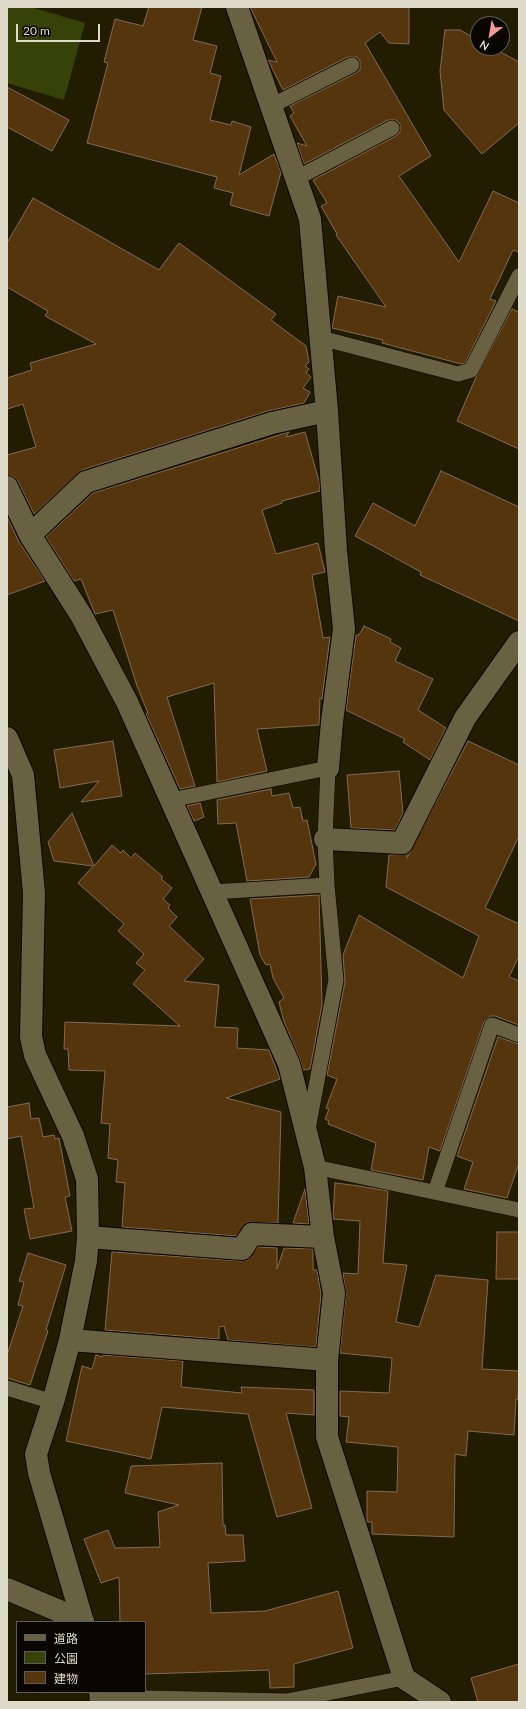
<!DOCTYPE html>
<meta charset="utf-8">
<style>
body{margin:0}
#map{position:relative;width:526px;height:1709px;overflow:hidden;background:#221c00;font-family:Lato,"Noto Sans JP",sans-serif}
canvas{display:block}
.frame{position:absolute;inset:0;border:8px solid #dfdbca;pointer-events:none}
.legend{position:absolute;left:16px;top:1621px;width:130px;height:72px;box-sizing:border-box;background:#090600;border:1px solid #5f5b51;margin:0;padding:5px 7px;list-style:none;font-size:12px;color:#dfdbca}
.legend li{display:flex;align-items:center;gap:8px;height:20px}
.legend b{width:20px;border:1px solid #5f5b51}
.north{position:absolute;left:470px;top:16px;width:40px;height:40px;box-sizing:border-box;background:#090600;border:1px solid #5f5b51;border-radius:50%;rotate:211deg;font-size:11px;font-weight:700;line-height:16px;text-align:center;color:#dfdbca}
.north::after{content:'';display:block;margin:auto;width:14px;height:18px;background:#f59b97;clip-path:polygon(50% 0,100% 100%,50% 72%,0 100%)}
.scale{position:absolute;left:16px;top:24px;width:84px;height:18px;box-sizing:border-box;border:2px solid #dfdbca;border-top:0;padding-left:5px;font-size:12px;line-height:14px;white-space:nowrap;color:#dfdbca;-webkit-text-stroke:3px #090600;paint-order:stroke}
</style>
<div id="map">
<canvas width="526" height="1709"></canvas>
<div class="frame"></div>
<ul class="legend">
<li><b style="height:5px;background:#686242"></b>道路</li>
<li><b style="height:11px;background:#374208"></b>公園</li>
<li><b style="height:11px;background:#55350d"></b>建物</li>
</ul>
<div class="north">N</div>
<div class="scale">20 m</div>
</div>
<script>
const g = document.querySelector('canvas').getContext('2d');
g.lineJoin = 'round';
function fillPath(path, color) { g.fillStyle = color; g.fill(path, 'evenodd'); }
const poly = rows => new Path2D(rows.map(r => 'M' + r).join(''));
function trace(path, color, width, dash) { g.strokeStyle = color; g.lineWidth = width; g.lineCap = dash ? 'butt' : 'round'; g.setLineDash(dash || []); g.stroke(path); }
fillPath(poly([
 [7,7,31,7,85,23,64,100,7,83]
]), '#374208');
const building = poly([
 [149,7,202,7,193,40,217,46,210,73,221,76,210,120,231,125,232,121,251,127,239,175,274,154,281,172,269,216,230,205,233,193,214,188,217,177,87,143,108,63,104,62,115,19,143,26,149,7],
 [250,7,409,7,409,44,389,43,380,32,365,43,431,156,399,176,459,262,493,191,519,203,519,252,513,250,490,299,496,301,465,363,461,364,431,356,382,343,383,340,332,328,338,296,386,307,336,235,337,234,321,206,327,203,313,180,396,136,400,132,400,124,396,120,388,120,304,164,297,143,307,146,290,116,294,113,290,106,356,73,360,70,360,61,357,57,348,57,283,90,268,60,277,62,250,7],
 [445,30,460,30,478,40,478,48,493,48,519,62,519,123,482,154,444,110,440,71,445,30],
 [7,87,69,120,52,151,7,127,7,87],
 [33,198,159,270,179,243,276,314,271,320,306,346,309,362,305,366,309,369,306,373,311,377,303,388,310,392,304,403,268,411,82,470,34,514,18,481,14,477,7,475,7,455,36,447,23,404,7,409,7,378,32,370,30,363,96,344,45,316,48,311,7,287,7,243,33,198],
 [512,309,519,312,519,449,457,421,476,377,512,309],
 [289,432,286,437,305,432,319,481,320,491,282,501,282,503,262,510,276,554,318,543,325,572,312,575,323,638,330,637,322,699,320,698,319,725,257,729,267,771,217,782,214,683,167,697,195,786,180,789,146,714,148,713,137,686,113,610,95,614,81,579,74,581,46,537,93,493,289,432],
 [441,471,519,507,519,621,420,575,421,572,355,536,373,503,415,526,441,471],
 [7,516,19,542,45,581,7,595,7,516],
 [364,626,391,639,390,642,401,648,395,661,433,679,418,710,446,728,430,760,403,742,405,739,346,710,356,635,359,635,364,626],
 [113,741,122,796,81,802,99,781,60,788,54,750,113,741],
 [468,741,519,765,519,836,485,908,519,924,519,956,509,977,519,981,519,1025,495,1016,490,1016,484,1022,440,1151,429,1147,423,1180,371,1170,376,1143,328,1124,329,1121,325,1119,329,1109,326,1108,337,1079,327,1075,345,982,343,955,359,915,463,978,479,936,386,887,389,855,407,854,407,858,468,741],
 [399,771,403,813,395,830,351,828,347,775,399,771],
 [271,789,272,796,289,793,293,808,300,807,303,821,307,820,316,864,309,877,247,881,236,823,218,824,217,800,271,789],
 [200,803,204,817,194,821,187,806,200,803],
 [72,813,94,866,112,845,121,853,123,850,131,858,135,853,163,877,161,879,172,888,163,899,170,905,168,908,177,917,169,926,204,959,184,981,219,985,215,1027,238,1028,237,1048,269,1050,280,1079,226,1098,281,1112,278,1223,247,1223,236,1236,122,1227,125,1183,116,1182,118,1160,108,1158,110,1124,101,1123,105,1071,69,1070,68,1049,64,1049,65,1022,180,1026,133,984,145,970,136,963,144,954,118,931,124,924,78,883,93,866,54,861,48,842,72,813],
 [319,895,322,1005,310,1069,303,1070,300,1059,284,1022,279,1002,284,998,273,978,270,964,266,965,260,955,250,899,319,895],
 [498,1037,519,1044,519,1163,507,1198,464,1189,473,1162,457,1156,498,1037],
 [29,1103,31,1119,39,1118,43,1137,54,1135,55,1139,59,1138,70,1196,65,1197,72,1231,30,1239,24,1209,34,1208,21,1136,7,1139,7,1107,29,1103],
 [335,1183,359,1186,388,1191,383,1263,407,1265,396,1322,419,1327,436,1275,488,1280,482,1369,519,1371,518,1400,516,1399,514,1435,468,1431,466,1456,455,1454,454,1537,372,1534,372,1522,367,1522,367,1491,397,1492,398,1447,346,1442,349,1417,340,1416,340,1391,389,1393,392,1358,340,1353,346,1294,343,1273,358,1274,360,1221,333,1219,335,1183],
 [305,1189,309,1224,293,1223,305,1189],
 [497,1232,519,1232,519,1279,496,1279,497,1232],
 [258,1247,277,1248,277,1269,284,1248,313,1249,313,1270,317,1270,321,1294,316,1347,228,1340,224,1326,219,1327,219,1339,105,1330,112,1252,241,1261,248,1260,258,1247],
 [28,1253,66,1265,46,1330,48,1331,30,1385,7,1378,7,1355,23,1306,18,1305,24,1282,19,1281,28,1253],
 [96,1355,102,1357,103,1355,183,1361,181,1387,242,1393,241,1387,314,1390,314,1415,286,1413,312,1508,277,1517,248,1414,162,1407,151,1459,66,1441,82,1366,92,1369,96,1355],
 [222,1463,223,1525,225,1525,226,1535,243,1535,245,1561,208,1563,211,1613,265,1611,338,1591,353,1648,294,1664,294,1687,270,1688,269,1670,145,1674,145,1622,120,1622,119,1577,101,1583,84,1539,108,1530,115,1548,160,1547,158,1512,179,1505,125,1493,131,1466,222,1463],
 [519,1664,519,1702,478,1702,471,1678,519,1664]
]);
fillPath(building, '#55350d');
trace(building, '#826b52', 1);
const lane = poly([
 [271,106,352,65],
 [297,178,392,128],
 [321,338,458,374,471,370,519,276],
 [171,800,328,768,325,839,327,885,336,980,308,1129],
 [212,892,327,885],
 [315,1167,519,1210],
 [435,1192,492,1025,519,1035],
 [7,1388,53,1402],
 [101,1697,287,1701,404,1678]
]);
const street = poly([
 [237,7,310,219,327,411,336,551,344,629,332,722,328,768],
 [7,487,30,535,81,615,127,702,289,1064,315,1167,323,1237,334,1293,327,1360,327,1437,404,1678,440,1702],
 [30,535,86,482,272,423,327,411],
 [7,738,23,775,34,893,31,1037,35,1055,73,1136,87,1179,88,1237,86,1261,70,1340,53,1402,36,1454,39,1473,83,1622],
 [325,839,402,843,465,718,519,642],
 [88,1237,242,1249,252,1234,323,1237],
 [70,1340,327,1360],
 [7,1589,83,1621],
 [100,1692,101,1702]
]);
trace(lane, '#0c0600', 16);
trace(street, '#0c0600', 24);
trace(lane, '#686242', 15);
trace(street, '#686242', 22);
</script>
